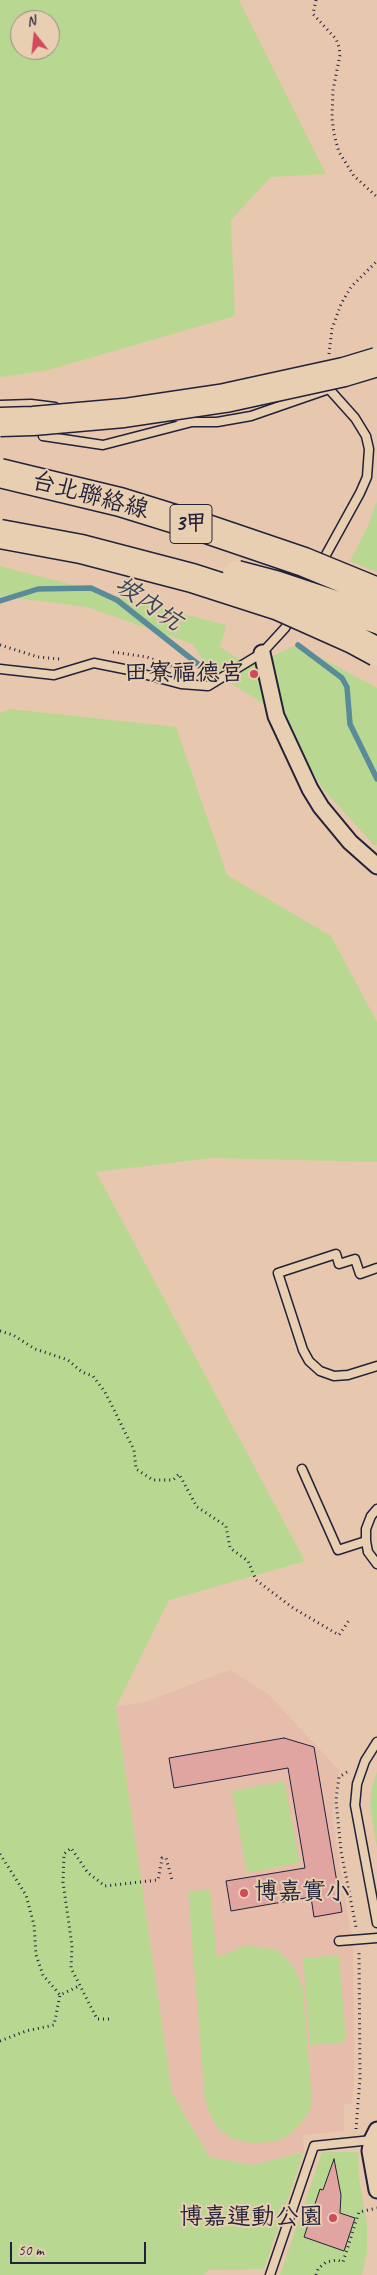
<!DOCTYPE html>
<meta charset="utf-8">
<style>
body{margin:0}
#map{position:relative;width:377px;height:2275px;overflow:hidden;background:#e7c7ae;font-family:Caveat,sans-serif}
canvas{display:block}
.north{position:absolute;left:10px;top:10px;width:50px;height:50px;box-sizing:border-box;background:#e9cfb1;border:1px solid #998a82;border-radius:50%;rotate:344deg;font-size:14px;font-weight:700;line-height:20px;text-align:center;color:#22223b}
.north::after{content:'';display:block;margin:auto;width:18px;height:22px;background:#d1495b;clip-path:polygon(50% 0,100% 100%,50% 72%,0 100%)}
.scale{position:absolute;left:10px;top:2242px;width:136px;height:22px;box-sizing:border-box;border:2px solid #22223b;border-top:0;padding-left:6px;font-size:15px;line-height:18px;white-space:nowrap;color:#22223b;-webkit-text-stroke:4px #e9cfb1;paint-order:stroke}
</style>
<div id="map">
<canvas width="377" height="2275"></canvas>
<div class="north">N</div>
<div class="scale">50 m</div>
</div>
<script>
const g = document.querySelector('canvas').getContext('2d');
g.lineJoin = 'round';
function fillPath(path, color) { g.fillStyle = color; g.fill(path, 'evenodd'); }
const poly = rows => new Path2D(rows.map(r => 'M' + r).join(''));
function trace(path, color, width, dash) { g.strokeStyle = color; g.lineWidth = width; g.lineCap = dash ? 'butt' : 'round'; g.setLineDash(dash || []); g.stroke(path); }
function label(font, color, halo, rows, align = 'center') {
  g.font = font + ' Caveat,"LXGW WenKai TC",sans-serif'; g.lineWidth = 4; g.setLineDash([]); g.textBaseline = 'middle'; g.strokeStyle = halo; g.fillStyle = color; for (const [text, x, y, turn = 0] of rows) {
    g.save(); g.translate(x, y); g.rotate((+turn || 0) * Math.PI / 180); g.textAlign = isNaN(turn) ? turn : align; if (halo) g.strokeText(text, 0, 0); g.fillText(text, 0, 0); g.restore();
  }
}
fillPath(poly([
 [230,1670,269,1695,339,1770,332,1814,353,1947,354,2078,352,2104,344,2104,344,2131,303,2135,304,2152,254,2165,209,2157,172,2093,116,1707,145,1702]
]), '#e5bdaa');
fillPath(poly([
 [0,0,239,0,326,174,271,177,231,220,235,316,45,371,0,377],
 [20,20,50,20,50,50,20,50],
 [377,501,377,572,350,561,367,528],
 [0,566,226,625,220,647,250,666,297,645,377,688,377,845,374,845,323,789,275,711,208,669,193,644,87,607,0,596],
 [10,709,176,727,227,875,331,936,377,1022,377,1162,212,1158,96,1172,305,1561,169,1600,116,1707,172,2093,209,2157,254,2165,304,2152,264,2269,209,2270,204,2275,0,2275,0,713],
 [377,1772,377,1848,370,1805,372,1787],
 [284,1781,300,1863,247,1873,232,1791],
 [210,1890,217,1958,246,1945,277,1950,289,1961,298,1975,303,1990,312,2104,307,2115,297,2127,289,2135,275,2142,251,2143,233,2139,215,2125,205,2101,188,1891],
 [339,1955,346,2042,310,2045,303,1958],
 [322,2152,358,2152,359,2177,367,2225,367,2252,362,2275,280,2275]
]), '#b8d892');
trace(poly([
 [0,601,38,589,91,588,117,600,208,672],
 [298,645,342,678,347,687,350,724,377,779]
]), '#5a8b99', 5.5);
const building = poly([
 [284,1738,314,1747,342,1912,314,1917,311,1897,231,1911,226,1881,305,1868,288,1768,174,1788,169,1758,284,1738],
 [334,2159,341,2195,340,2213,355,2218,344,2251,304,2237,320,2189,323,2190,334,2159]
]);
fillPath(building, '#e0a5a0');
trace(building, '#22223b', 1);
const lane = poly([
 [0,405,31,404,55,407],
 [172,416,194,422,217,422,251,416,329,389,355,418,366,436,369,449,367,477,360,493,306,591],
 [43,436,103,445,192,422],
 [0,669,54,675,94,663,124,669,181,684,208,686,262,653,285,628,292,616],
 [377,1268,360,1274,355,1259,339,1264,336,1254,278,1273,303,1350,309,1361,320,1371,334,1376,348,1375,377,1366],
 [302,1469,338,1550,366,1541],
 [377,1509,371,1516,366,1529,366,1541,368,1552,377,1564],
 [377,1742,365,1761,357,1784,355,1805,377,1923],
 [339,1941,377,1938],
 [270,2275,314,2146,372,2140]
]);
const street = poly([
 [262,653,276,716,310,789,321,807,350,842,377,866],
 [377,2130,372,2140,370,2151,377,2190]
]);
trace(lane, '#22223b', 11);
trace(street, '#22223b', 19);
trace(poly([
 [316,0,313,14,336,39,339,47,340,55,333,90,332,118,334,134,339,152,354,176,377,197],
 [329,354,332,329,341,304,351,287,377,261],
 [0,645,38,657,60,659],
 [113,652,147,657,176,668],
 [0,1331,13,1335,35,1349,68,1360,82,1372,93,1376,105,1392,134,1450,136,1469,153,1480,173,1480,179,1474,197,1507,226,1526,230,1548,248,1561,256,1580,293,1608,339,1635,350,1619],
 [347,1772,339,1777,336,1800,341,1851,356,1927],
 [0,1854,26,1895,34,1925,36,1955,43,1975,60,1995,79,1986],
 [109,2019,97,2019,71,1968,72,1946,63,1882,64,1854,71,1848,88,1873,105,1886,158,1880,162,1858,166,1858,172,1880],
 [0,2041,26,2031,54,2025,60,1995],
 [356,2129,360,2078,359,1951],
 [316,2275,318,2269,326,2262,337,2260,343,2262,359,2212,377,2208]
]), '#22223b', 3, [1, 4]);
trace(lane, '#e9cfb1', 8);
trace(street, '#e9cfb1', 15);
const highwayBridge = poly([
 [0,422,33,421,124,413,225,398,344,372,377,362],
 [0,473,120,502,204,528,304,562,377,592],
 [0,534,81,549,192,578,279,606,353,639,377,652],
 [237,575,275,585,377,619]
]);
trace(highwayBridge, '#22223b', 31, []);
trace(highwayBridge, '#e9cfb1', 28);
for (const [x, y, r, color] of [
 [254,674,5,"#d1495b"],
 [244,1893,5,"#d1495b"],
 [333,2218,5,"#d1495b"]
]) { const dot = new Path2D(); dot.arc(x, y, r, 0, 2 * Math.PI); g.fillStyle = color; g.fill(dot); trace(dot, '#e9cfb1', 2); }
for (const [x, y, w] of [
 [191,524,42]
]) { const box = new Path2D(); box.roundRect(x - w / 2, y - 19.5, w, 39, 4); g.fillStyle = '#e9cfb1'; g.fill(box); trace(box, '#22223b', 1); }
label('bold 22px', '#22223b', null, [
 ["3甲",191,524]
]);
label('24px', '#22223b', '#e9cfb1', [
 ["台北聯絡線",90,496,15]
]);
label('24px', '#22223b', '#e9cfb1', [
 ["田寮福德宮",244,674],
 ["博嘉實小",254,1893,"left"],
 ["博嘉運動公園",323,2218]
], 'right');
label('italic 25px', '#35455a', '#e9cfb1', [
 ["坡內坑",148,604,35]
]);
</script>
